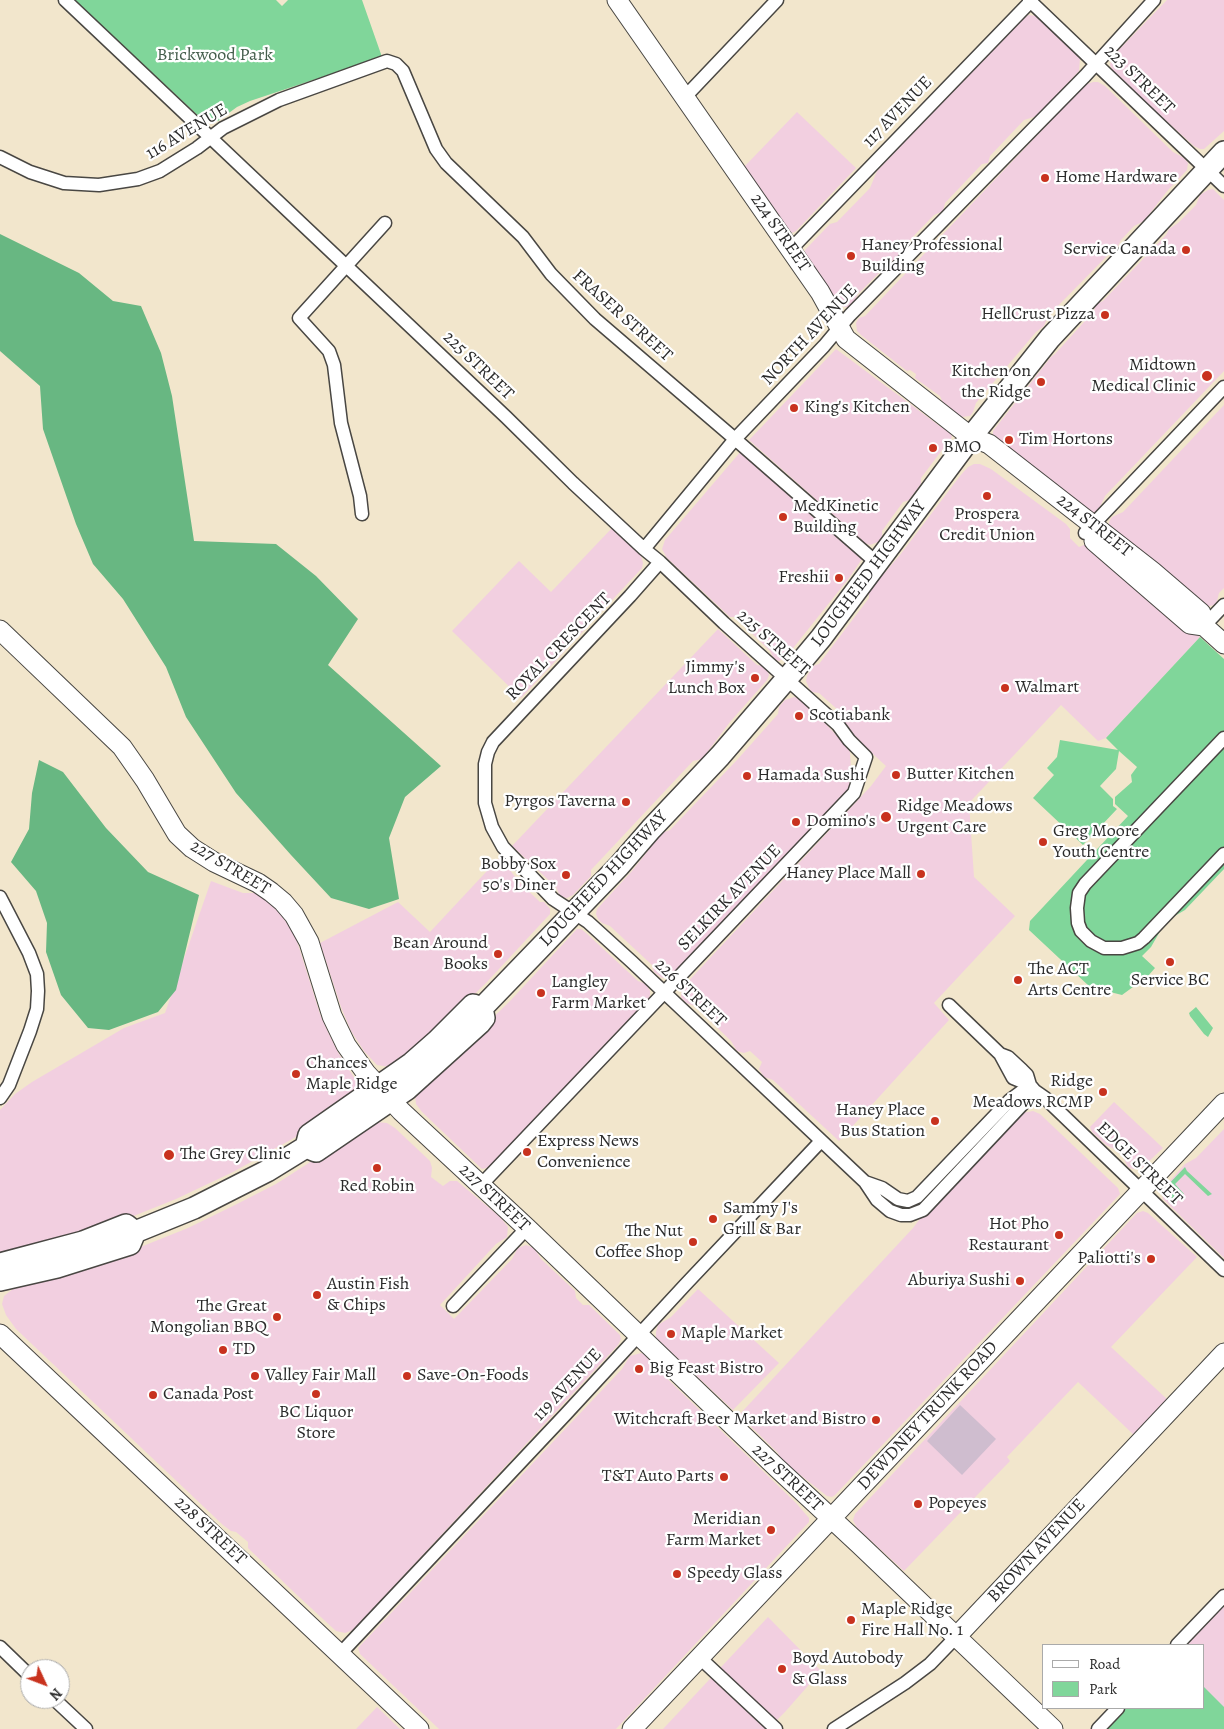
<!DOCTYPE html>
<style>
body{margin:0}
#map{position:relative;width:1224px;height:1729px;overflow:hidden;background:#f2e6cc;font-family:Alegreya,serif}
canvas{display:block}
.legend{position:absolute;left:1042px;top:1644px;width:162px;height:65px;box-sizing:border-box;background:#fff;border:1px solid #aaa;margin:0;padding:6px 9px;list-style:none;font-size:15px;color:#2b2b2b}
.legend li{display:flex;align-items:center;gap:10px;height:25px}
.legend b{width:25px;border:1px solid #aaa}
.north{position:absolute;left:20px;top:1659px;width:50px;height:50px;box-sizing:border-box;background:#fff;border:1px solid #aaa;border-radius:50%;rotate:133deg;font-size:14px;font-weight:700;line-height:20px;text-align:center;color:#2b2b2b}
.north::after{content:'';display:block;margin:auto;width:18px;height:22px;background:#c8321e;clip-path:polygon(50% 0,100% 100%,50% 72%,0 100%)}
</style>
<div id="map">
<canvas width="1224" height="1729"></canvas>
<ul class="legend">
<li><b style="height:6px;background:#fff"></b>Road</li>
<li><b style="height:14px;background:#80d69a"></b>Park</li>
</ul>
<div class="north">N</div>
</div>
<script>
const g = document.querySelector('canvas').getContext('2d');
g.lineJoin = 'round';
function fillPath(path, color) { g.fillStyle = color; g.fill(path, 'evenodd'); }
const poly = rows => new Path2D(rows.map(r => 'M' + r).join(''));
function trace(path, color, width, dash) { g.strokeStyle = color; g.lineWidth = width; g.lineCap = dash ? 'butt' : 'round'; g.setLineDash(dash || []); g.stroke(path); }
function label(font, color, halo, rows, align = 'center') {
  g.font = font + ' Alegreya,serif'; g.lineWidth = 4.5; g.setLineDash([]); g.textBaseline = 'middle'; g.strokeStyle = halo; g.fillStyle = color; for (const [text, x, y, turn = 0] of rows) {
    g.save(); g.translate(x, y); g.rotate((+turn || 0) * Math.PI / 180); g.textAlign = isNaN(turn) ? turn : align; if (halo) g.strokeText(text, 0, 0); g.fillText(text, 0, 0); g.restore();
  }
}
fillPath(poly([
 [1167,0,1224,0,1224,131,1204,149,1200,149,1194,146,1155,111,1113,71,1110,65,1112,57],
 [1028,15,1037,16,1080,58,1079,71,1037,116,1024,120,990,156,988,163,982,164,945,203,943,211,934,215,902,248,897,258,890,262,858,294,853,304,848,307,843,307,838,302,805,255,805,250,830,224,837,222,870,188,877,171,1007,33],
 [1093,82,1098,82,1105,86,1173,152,1184,158,1188,163,1187,170,1168,190,1144,221,1134,226,1121,240,1116,250,1108,255,1048,316,1044,326,1036,332,976,403,973,412,970,416,961,417,943,403,940,396,915,378,916,374,910,370,907,371,861,335,857,331,856,323,859,318,865,316,1085,85],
 [797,112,856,168,796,231,792,233,788,230,744,167],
 [1213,189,1224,200,1224,371,1105,496,1099,509,1093,513,993,438,993,431,1051,357,1055,354,1094,311,1096,304,1103,301,1166,235,1169,229,1178,223,1196,205,1200,195,1208,190],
 [836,349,941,427,946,428,952,436,949,444,942,450,921,478,921,484,909,500,903,502,882,531,882,536,878,542,870,545,865,543,749,440],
 [1224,405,1224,588,1219,593,1217,601,1214,605,1206,607,1109,527,1109,522,1112,517,1123,512],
 [742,450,810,514,862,559,849,578,786,657,779,661,774,659,770,651,735,617,730,617,667,558,662,549,665,540],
 [974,464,980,464,991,469,1066,524,1070,529,1070,538,1079,547,1086,544,1200,637,1106,738,1098,741,1061,705,969,803,974,877,1015,916,934,1003,949,1020,839,1141,773,1080,764,1077,759,1069,762,1062,750,1051,744,1053,737,1051,731,1041,695,1006,686,1003,681,997,682,988,871,786,886,766,848,731,849,727,839,717,838,710,819,693,812,692,809,688,806,681,807,676,813,666,819,664,869,598,869,591,900,555,960,476,968,467],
 [612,528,641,556,643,563,642,568,521,698,452,631,519,561,551,592],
 [718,629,757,665,762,666,767,670,769,675,767,680,730,722,702,759,693,761,591,870,591,876,573,895,567,898,562,897,559,894,556,887,512,846],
 [794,697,803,699,848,748,850,752,851,770,849,789,671,976,662,978,654,972,652,965,610,926,602,923,598,919,596,914,597,909,632,871,662,833,670,830,737,760,778,714,779,707,785,700],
 [500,857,519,882,540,902,544,902,550,909,550,914,486,983,444,1024,401,1061,390,1067,377,1065,364,1051,351,1031,341,1007,320,943,398,902,430,932],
 [211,881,243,893,257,893,272,905,283,917,296,938,320,1014,329,1034,339,1054,357,1082,358,1090,322,1120,294,1138,233,1172,176,1199,131,1217,0,1255,0,1110,15,1094,32,1082,124,1028,165,1013],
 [577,929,581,929,586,933,638,981,646,984,650,991,650,995,648,1000,489,1167,482,1169,422,1112,416,1104,415,1094,510,1001],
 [1114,1102,1163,1148,1142,1168,1133,1169,1128,1167,1123,1157,1114,1149,1106,1145,1092,1132,1090,1127],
 [1033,1111,1040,1114,1118,1188,1120,1194,835,1495,832,1497,827,1496,780,1459,778,1453,739,1415,913,1228,922,1216,1022,1113],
 [377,1122,387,1123,395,1128,430,1161,432,1168,431,1177,443,1186,450,1181,457,1181,500,1217,508,1227,507,1237,496,1244,440,1305,454,1319,512,1259,518,1248,526,1245,534,1248,541,1259,575,1291,576,1298,583,1305,589,1305,620,1335,621,1339,618,1345,353,1630,345,1633,336,1631,297,1595,251,1551,248,1548,248,1542,236,1532,231,1531,223,1525,16,1329,6,1315,2,1304,4,1296,18,1285,133,1250,188,1228,235,1205,276,1184,365,1127],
 [1224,1129,1224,1258,1163,1199,1161,1191,1185,1164,1196,1158],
 [1143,1211,1148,1213,1197,1257,1111,1347,1169,1401,1135,1436,1078,1382,1007,1457,1010,1461,904,1571,857,1528,853,1520,855,1514,1137,1213],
 [698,1289,779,1363,733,1410,656,1338,656,1332,658,1325,671,1317],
 [641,1353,646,1355,653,1365,796,1503,809,1518,809,1522,616,1729,439,1729,360,1654,358,1648,622,1369,630,1356],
 [1224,1606,1224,1729,1109,1729,1203,1708,1203,1645,1187,1645],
 [768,1617,821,1671,785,1712,768,1729,663,1729],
 [377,1707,400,1729,356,1729]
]), '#f2cfe0');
fillPath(poly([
 [960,1405,996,1439,962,1475,927,1441]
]), '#cfbdcf');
fillPath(poly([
 [74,0,276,0,282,6,288,0,362,0,382,57,250,101,237,107,218,121,205,122],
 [1200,637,1224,659,1224,850,1217,857,1224,864,1224,869,1185,910,1166,921,1151,947,1142,956,1155,968,1148,976,1122,995,1090,987,1029,930,1030,921,1128,816,1115,804,1115,797,1132,782,1131,775,1137,767,1119,751,1116,769,1100,786,1113,799,1113,806,1117,809,1083,845,1033,798,1054,775,1047,768,1057,757,1060,740,1118,750,1106,738],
 [1196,1007,1213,1028,1208,1037,1204,1034,1190,1016,1189,1013],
 [1185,1167,1187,1171,1212,1194,1208,1196,1185,1174,1175,1184,1184,1194,1175,1203,1164,1192,1164,1189],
 [1203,1686,1224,1707,1224,1729,1104,1729,1123,1708,1203,1708]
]), '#80d69a');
fillPath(poly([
 [0,234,79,273,113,301,141,306,161,353,172,396,194,541,276,544,316,576,358,619,328,665,441,766,405,797,389,838,399,899,369,909,331,898,291,855,236,793,186,717,166,667,123,599,93,564,76,524,43,429,40,386,0,351],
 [39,760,63,772,106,828,148,872,199,895,176,990,158,1012,109,1030,88,1028,61,995,46,952,47,923,36,891,11,862,29,829,32,793]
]), '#68b782');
const street = poly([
 [65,0,506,417,573,483,644,549,660,562,724,623,838,725,849,740,866,757,854,793,480,1186],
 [1029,0,1224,186],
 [685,97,777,0],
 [0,157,30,172,64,183,99,185,138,179,160,171,197,148,223,128,279,100,387,61,396,64,403,71,436,149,446,163,523,237,551,274,595,319,735,439,877,563],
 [791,249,1032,0],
 [362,514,360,496,341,423,334,365,329,351,299,318,385,223],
 [1085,533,1224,387],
 [644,549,735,439,824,346,850,315,1085,76,1154,0],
 [660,562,630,596,493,742,488,752,485,764,485,803,492,827,503,847,553,899,588,922,632,962,865,1182,877,1200,890,1211,901,1215,910,1215,923,1210,1035,1091],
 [1204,626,1224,605],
 [1224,738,1085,884,1079,893,1077,908,1078,923,1081,931,1091,941,1104,948,1122,948,1138,943,1144,938,1224,854],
 [0,897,29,953,37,974,38,991,37,1009,30,1031,9,1085,0,1098],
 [949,1005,1000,1054,1013,1078,1030,1085],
 [1000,1054,1008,1057,1022,1070,1027,1075,1030,1085,1035,1091,1045,1098,1224,1270],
 [865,1182,882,1188,898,1199,908,1201,917,1197,1010,1100,1030,1085],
 [453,1306,527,1228],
 [1177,1645,1224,1596],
 [0,1647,30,1676],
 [340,1654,565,1415,685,1285,821,1141],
 [700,1658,776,1729],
 [54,1699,86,1729],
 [834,1729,905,1683,930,1664,956,1637],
 [1098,1729,1118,1708]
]);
const secondary = poly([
 [617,0,820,292,846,339,971,437,989,444,1152,571,1201,613,1204,626,1224,644],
 [1094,541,1190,624,1204,626],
 [0,630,122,747,145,780,177,834,192,848,214,862,258,883,271,892,283,902,294,915,309,942,332,1016,346,1045,366,1073,401,1111,527,1228,776,1467,859,1544,1053,1729],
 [0,1334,419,1729],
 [956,1637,1224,1353],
 [632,1729,1224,1103]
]);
const primary = poly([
 [482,1008,619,866,651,829,720,756,795,669,821,638,971,437,1050,338,1224,152],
 [306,1147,316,1151,407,1089,480,1023,484,1018,482,1008],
 [0,1264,83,1242,126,1225,135,1232],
 [0,1280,57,1267,130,1244,135,1232,194,1208,267,1171,306,1147,309,1135,412,1063,437,1041,473,1005,482,1008]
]);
trace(street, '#494743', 15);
trace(secondary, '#494743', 21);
trace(primary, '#494743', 24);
trace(street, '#fff', 12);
trace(secondary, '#fff', 19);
trace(primary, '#fff', 21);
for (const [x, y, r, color] of [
 [1045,178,5,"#c8321e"],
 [1186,250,5,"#c8321e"],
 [851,256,5,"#c8321e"],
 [1105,315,5,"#c8321e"],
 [1207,376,6,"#c8321e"],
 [1041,382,5,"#c8321e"],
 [794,408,5,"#c8321e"],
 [1009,440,5,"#c8321e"],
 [933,448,5,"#c8321e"],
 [987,496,5,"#c8321e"],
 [783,517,5,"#c8321e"],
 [839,578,5,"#c8321e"],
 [755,678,5,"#c8321e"],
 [1005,688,5,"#c8321e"],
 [799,716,5,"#c8321e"],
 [896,775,5,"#c8321e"],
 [747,776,5,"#c8321e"],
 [626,802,5,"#c8321e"],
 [886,817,6,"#c8321e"],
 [796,822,5,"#c8321e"],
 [1043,842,5,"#c8321e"],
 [921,874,5,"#c8321e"],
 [566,875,5,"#c8321e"],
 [498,954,5,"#c8321e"],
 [1170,962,5,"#c8321e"],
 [1018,980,5,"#c8321e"],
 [541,993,5,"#c8321e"],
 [296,1074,5,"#c8321e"],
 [1103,1092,5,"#c8321e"],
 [935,1121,5,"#c8321e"],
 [527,1152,5,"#c8321e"],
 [169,1155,6,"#c8321e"],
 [377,1168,5,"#c8321e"],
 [713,1219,5,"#c8321e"],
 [1059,1235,5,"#c8321e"],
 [693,1242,5,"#c8321e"],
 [1151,1259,5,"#c8321e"],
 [1020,1281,5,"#c8321e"],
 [317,1295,5,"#c8321e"],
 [277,1317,5,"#c8321e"],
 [671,1334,5,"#c8321e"],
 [223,1350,5,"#c8321e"],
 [639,1369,5,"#c8321e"],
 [255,1376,5,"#c8321e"],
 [407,1376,5,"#c8321e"],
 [316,1394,5,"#c8321e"],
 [153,1395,5,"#c8321e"],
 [876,1420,5,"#c8321e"],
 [724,1477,5,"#c8321e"],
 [918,1504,5,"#c8321e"],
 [771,1530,5,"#c8321e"],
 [677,1574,5,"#c8321e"],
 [851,1620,5,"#c8321e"],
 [782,1669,5,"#c8321e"]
]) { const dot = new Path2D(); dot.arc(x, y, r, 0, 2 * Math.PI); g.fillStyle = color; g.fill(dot); trace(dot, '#fff', 2); }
label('18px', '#445e4c', '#fff', [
 ["Brickwood Park",215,56]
]);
label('18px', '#2b2b2b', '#fff', [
 ["223 STREET",1139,80,44],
 ["117 AVENUE",898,112,-46],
 ["116 AVENUE",187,132,-31],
 ["224 STREET",780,233,55],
 ["FRASER STREET",622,316,42],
 ["NORTH AVENUE",810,335,-47],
 ["225 STREET",478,366,44],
 ["224 STREET",1094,526,38],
 ["LOUGHEED HIGHWAY",869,574,-53],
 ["225 STREET",773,643,41],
 ["ROYAL CRESCENT",559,647,-46],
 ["227 STREET",230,868,31],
 ["LOUGHEED HIGHWAY",604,879,-47],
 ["SELKIRK AVENUE",730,898,-46],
 ["226 STREET",690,993,43],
 ["EDGE STREET",1139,1164,44],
 ["227 STREET",494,1198,43],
 ["119 AVENUE",568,1385,-47],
 ["DEWDNEY TRUNK ROAD",928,1416,-47],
 ["227 STREET",787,1478,43],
 ["228 STREET",210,1531,43],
 ["BROWN AVENUE",1037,1551,-47]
]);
label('18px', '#2b2b2b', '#fff', [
 ["Home Hardware",1055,178],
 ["Haney Professional",861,246],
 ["Building",861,267],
 ["Service Canada",1176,250,"right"],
 ["HellCrust Pizza",1095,315,"right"],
 ["Midtown",1196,366,"right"],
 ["Medical Clinic",1196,387,"right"],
 ["Kitchen on",1031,372,"right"],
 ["the Ridge",1031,393,"right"],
 ["King's Kitchen",804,408],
 ["Tim Hortons",1019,440],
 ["BMO",943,448],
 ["MedKinetic",793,507],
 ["Building",793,528],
 ["Prospera",987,515,"center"],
 ["Credit Union",987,536,"center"],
 ["Freshii",829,578,"right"],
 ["Jimmy's",745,668,"right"],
 ["Lunch Box",745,689,"right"],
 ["Walmart",1015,688],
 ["Scotiabank",809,716],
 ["Butter Kitchen",906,775],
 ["Hamada Sushi",757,776],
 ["Pyrgos Taverna",616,802,"right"],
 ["Ridge Meadows",897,807],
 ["Urgent Care",897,828],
 ["Domino's",806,822],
 ["Greg Moore",1053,832],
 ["Youth Centre",1053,853],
 ["Bobby Sox",556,865,"right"],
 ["50's Diner",556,886,"right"],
 ["Haney Place Mall",911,874,"right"],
 ["Bean Around",488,944,"right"],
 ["Books",488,965,"right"],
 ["The ACT",1028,970],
 ["Arts Centre",1028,991],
 ["Service BC",1170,981,"center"],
 ["Langley",551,983],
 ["Farm Market",551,1004],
 ["Chances",306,1064],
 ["Maple Ridge",306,1085],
 ["Ridge",1093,1082,"right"],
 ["Meadows RCMP",1093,1103,"right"],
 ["Haney Place",925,1111,"right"],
 ["Bus Station",925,1132,"right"],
 ["Express News",537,1142],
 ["Convenience",537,1163],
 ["The Grey Clinic",180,1155],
 ["Red Robin",377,1187,"center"],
 ["Sammy J's",723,1209],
 ["Grill & Bar",723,1230],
 ["Hot Pho",1049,1225,"right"],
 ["Restaurant",1049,1246,"right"],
 ["The Nut",683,1232,"right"],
 ["Coffee Shop",683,1253,"right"],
 ["Paliotti's",1141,1259,"right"],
 ["Aburiya Sushi",1010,1281,"right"],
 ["Austin Fish",327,1285],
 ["& Chips",327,1306],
 ["The Great",267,1307,"right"],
 ["Mongolian BBQ",267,1328,"right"],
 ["Maple Market",681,1334],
 ["TD",233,1350],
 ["Big Feast Bistro",649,1369],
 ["Valley Fair Mall",265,1376],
 ["Save-On-Foods",417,1376],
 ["Canada Post",163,1395],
 ["BC Liquor",316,1413,"center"],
 ["Store",316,1434,"center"],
 ["Witchcraft Beer Market and Bistro",866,1420,"right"],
 ["T&T Auto Parts",714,1477,"right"],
 ["Popeyes",928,1504],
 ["Meridian",761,1520,"right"],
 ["Farm Market",761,1541,"right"],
 ["Speedy Glass",687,1574],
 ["Maple Ridge",861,1610],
 ["Fire Hall No. 1",861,1631],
 ["Boyd Autobody",792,1659],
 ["& Glass",792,1680]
], 'left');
</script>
